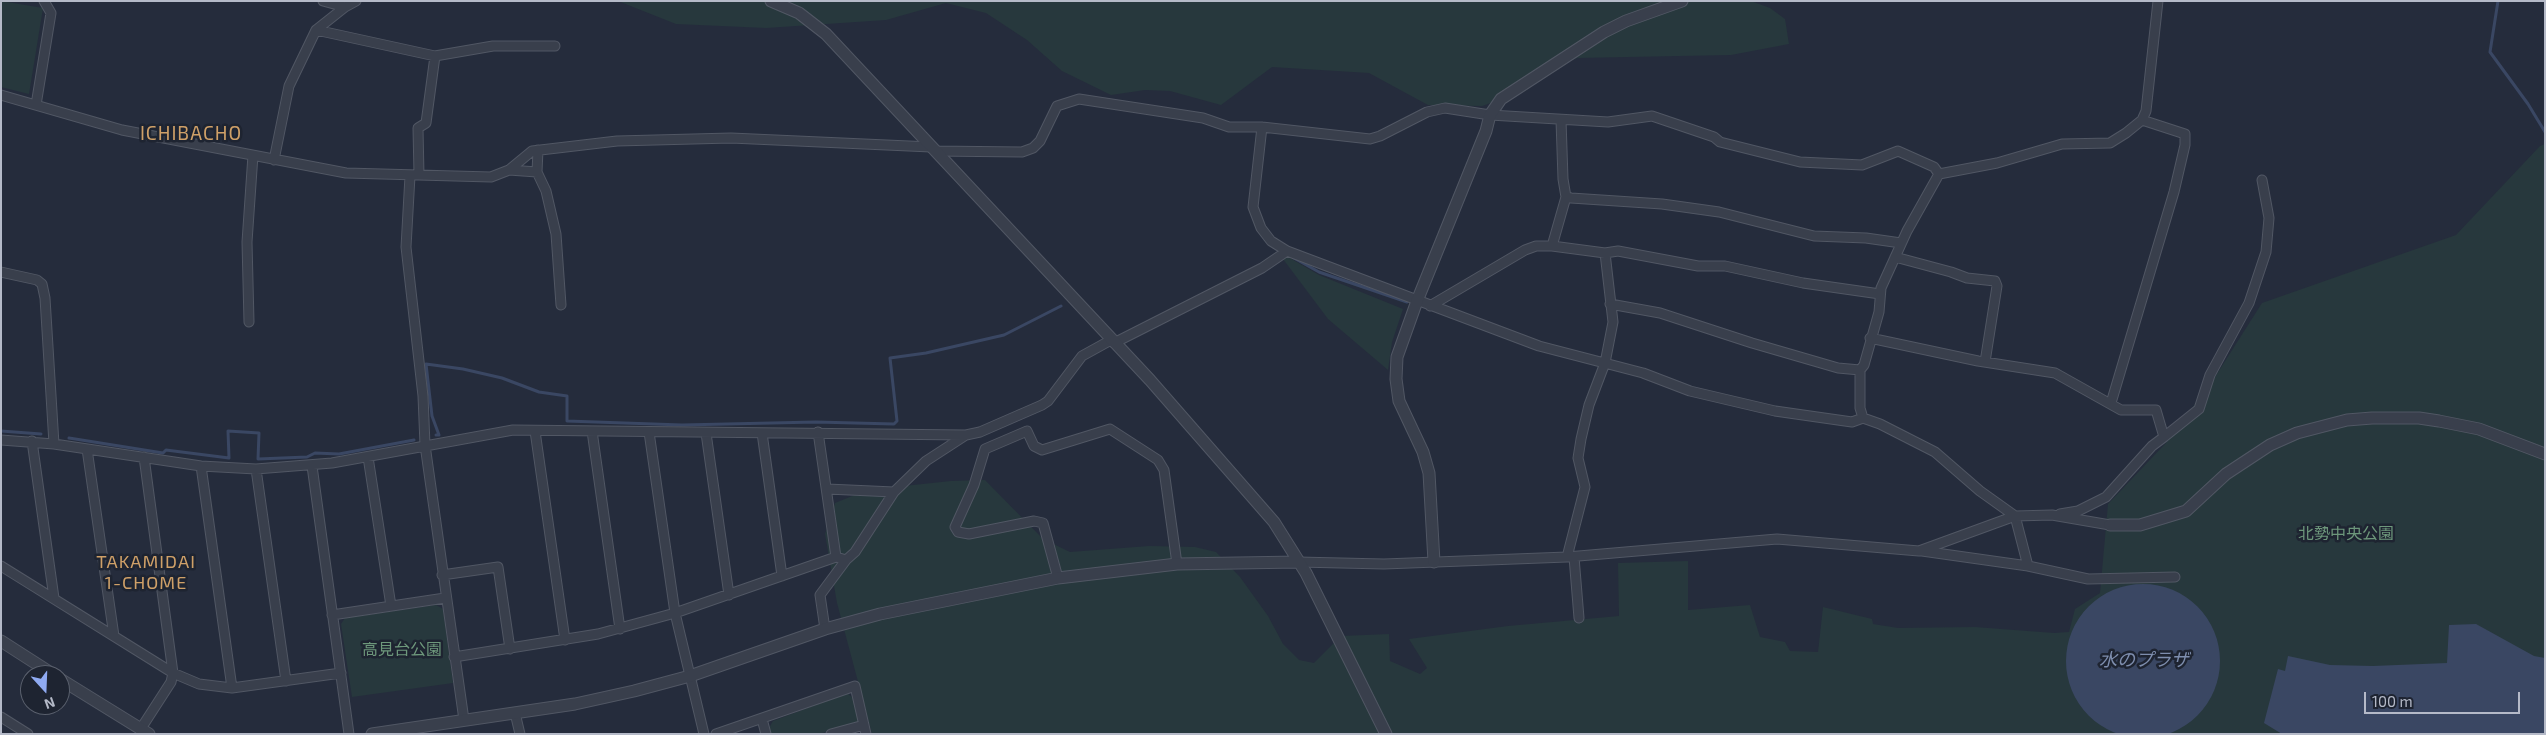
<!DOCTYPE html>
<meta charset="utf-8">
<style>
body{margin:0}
#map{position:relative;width:2546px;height:735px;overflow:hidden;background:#252c3c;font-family:"Exo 2",sans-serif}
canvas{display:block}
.frame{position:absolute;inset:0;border:2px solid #b5bac8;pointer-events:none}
.north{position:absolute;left:20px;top:665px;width:50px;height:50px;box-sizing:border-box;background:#1e2431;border:1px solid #5a606d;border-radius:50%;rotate:160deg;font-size:14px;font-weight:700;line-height:20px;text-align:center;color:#b5bac8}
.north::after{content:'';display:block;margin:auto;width:18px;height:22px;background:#8faaf2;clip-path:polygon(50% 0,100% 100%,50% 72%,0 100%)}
.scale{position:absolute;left:2364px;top:692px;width:156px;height:22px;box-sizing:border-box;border:2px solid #b5bac8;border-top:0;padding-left:6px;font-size:15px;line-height:18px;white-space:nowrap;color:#b5bac8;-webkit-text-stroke:4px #1e2431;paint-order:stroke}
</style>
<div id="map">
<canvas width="2546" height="735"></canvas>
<div class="frame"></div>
<div class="north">N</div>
<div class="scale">100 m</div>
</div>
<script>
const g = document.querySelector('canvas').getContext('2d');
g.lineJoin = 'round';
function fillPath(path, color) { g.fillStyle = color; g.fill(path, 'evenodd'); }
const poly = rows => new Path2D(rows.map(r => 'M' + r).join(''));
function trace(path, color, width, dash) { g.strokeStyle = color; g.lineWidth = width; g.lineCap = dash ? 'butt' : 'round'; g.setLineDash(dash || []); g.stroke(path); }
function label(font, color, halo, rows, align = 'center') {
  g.font = font + ' "Exo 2","Noto Sans JP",sans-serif'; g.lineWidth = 5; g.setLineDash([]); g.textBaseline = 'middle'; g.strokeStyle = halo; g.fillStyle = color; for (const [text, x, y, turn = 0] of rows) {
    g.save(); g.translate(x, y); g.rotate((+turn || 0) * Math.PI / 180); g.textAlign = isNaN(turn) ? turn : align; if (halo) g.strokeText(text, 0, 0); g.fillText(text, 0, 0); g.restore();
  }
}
fillPath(poly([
 [1,1,43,8,29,94,1,87],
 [618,1,1751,1,1770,8,1785,19,1789,44,1731,55,1577,58,1555,68,1525,91,1482,106,1428,105,1369,73,1272,67,1221,105,1170,91,1145,90,1111,95,1062,71,1027,40,986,13,946,3,886,20,766,28,676,24],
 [2545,144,2545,734,872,734,837,603,825,534,835,503,867,490,951,481,985,480,1043,539,1070,552,1149,546,1195,547,1216,552,1240,577,1268,616,1283,644,1299,660,1314,663,1341,636,1389,634,1390,661,1420,674,1427,668,1409,639,1508,626,1619,616,1618,563,1688,561,1688,610,1750,605,1760,637,1785,642,1790,651,1818,652,1823,607,1872,619,1873,624,1898,628,1975,627,2054,633,2069,632,2075,609,2100,593,2108,504,2166,443,2215,377,2262,303,2456,235,2540,146],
 [1283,254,1319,275,1403,309,1392,342,1388,370,1328,319,1280,255],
 [436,605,443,609,453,683,352,697,341,624,345,618],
 [847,693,854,699,859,722,819,734,770,734,769,728,773,721]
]), '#27383d');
fillPath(poly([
 '2066 661a77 77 0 1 1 154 0a77 77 0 1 1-154 0Z',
 [2476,624,2534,656,2545,658,2545,734,2282,734,2264,723,2278,669,2285,671,2288,656,2330,665,2373,666,2447,663,2449,625]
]), '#3a4763');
trace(poly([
 [2498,1,2490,52,2528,104,2545,132],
 [1294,258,1319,272,1407,302],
 [1,431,41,434],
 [436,435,439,435,432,416,426,364,463,369,502,378,539,392,567,396,567,421,682,425,816,422,894,424,897,421,890,358,926,353,1004,335,1061,306],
 [69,438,163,453,166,450,229,458,228,431,259,433,258,459,307,457,315,453,339,454,414,440]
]), '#3a4763', 3);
const minor = poly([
 [345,7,356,1],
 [316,30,435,56,493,46,555,46],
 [1,95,122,130,346,173,491,177,509,170,532,151,617,141,731,138,931,147],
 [36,105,51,13,44,1],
 [1561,120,1563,179,1566,197,1571,198,1662,204,1719,212,1814,236,1866,238,1901,243],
 [1262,127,1253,207,1261,228,1271,241,1287,251,1539,346,1643,373,1690,391,1775,411,1852,422,1863,418,1880,424,1935,452,1980,491,2015,516,2028,566],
 [538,150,537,172,546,191,556,234,561,305],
 [935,151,1022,152,1033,148,1040,141,1057,106,1079,99,1203,118,1229,127,1262,127,1370,139,1380,136,1427,112,1445,108,1490,115,1608,122,1652,116,1714,137,1720,142,1800,162,1862,165,1898,151,1934,167,1939,174],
 [274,160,289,86,316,30,345,7,323,1],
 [509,170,537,172],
 [1939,174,1997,163,2062,144,2110,143,2126,133,2142,120,2146,111,2158,1],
 [419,175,418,128,426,123,435,56],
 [410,176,406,247,423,396,425,445,464,720],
 [1552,246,1566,197],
 [1895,257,1951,272,1967,278,1995,281,1997,286,1985,362],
 [1,272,37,280,42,284,45,298,54,444],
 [1610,304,1660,313,1752,343,1838,368,1860,370],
 [1430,306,1525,250,1536,246,1552,246,1605,253,1618,251,1698,266,1725,266,1803,283,1880,294],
 [249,322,247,242,253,155],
 [1870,338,1978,361,2055,373,2121,410,2156,410,2164,437,2152,446,2106,497,2078,511,2060,514],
 [1114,343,1262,268,1287,251],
 [2111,403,2174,192,2185,145,2185,134,2142,120],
 [1863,418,1860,408,1860,370,1864,365,1879,312,1881,288,1907,231,1939,174],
 [535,431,565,640],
 [592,431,620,629],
 [649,432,675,613,704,734],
 [818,432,836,557],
 [706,433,729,595],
 [762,433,782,576],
 [2164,437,2199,409,2210,375,2249,303,2266,252,2269,218,2262,180],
 [1,440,54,444,201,466,256,469,332,463,513,430,966,435,980,432,1042,405,1048,401,1082,356,1111,340],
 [32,441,54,598],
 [87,449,114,636],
 [368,457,391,606],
 [201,466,232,688],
 [312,466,349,734],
 [256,469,286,681],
 [827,489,894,492],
 [1922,551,2028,566,2088,579,2175,577],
 [1567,557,1585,487,1578,458,1581,439,1589,405,1605,363,1613,322,1605,253],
 [1574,557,1579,618],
 [1298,562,1384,564,1567,557,1777,539,1919,551,2015,516,2052,515,2110,525],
 [1,566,173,673,199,684,232,688,341,673],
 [442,575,498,567,510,649],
 [1058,578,1043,523,1034,521,969,534,958,532,955,527,974,485,985,449,1027,431,1034,446,1042,450,1110,429,1158,460,1164,470,1177,564],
 [332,615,445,598],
 [825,629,820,595,846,560],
 [454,657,598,634,675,613,836,557,846,560,855,552,894,492,926,461,966,435],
 [515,713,520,734],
 [1,717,28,734],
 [762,719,766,734],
 [140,730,171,682,173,673,144,457],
 [716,734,855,686,866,734],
 [831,734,864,725]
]);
const tertiary = poly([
 [771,1,799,13,826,34,1150,380,1274,522,1306,573,1386,734],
 [2110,525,2140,525,2186,511,2226,474,2270,445,2297,433,2347,420,2372,418,2419,418,2439,421,2479,429,2545,454],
 [1434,562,1429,473,1423,452,1399,401,1396,379,1397,357,1417,301,1486,131,1490,115,1501,99,1604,32,1626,21,1682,1],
 [1,641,54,675],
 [60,679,149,734],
 [372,734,575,704,634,691,690,676,825,629,880,614,1058,578,1177,564,1298,562]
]);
trace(minor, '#515764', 11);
trace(tertiary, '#515764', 13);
trace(minor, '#393f4c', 9);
trace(tertiary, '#393f4c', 11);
label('16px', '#6d977b', '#1e2431', [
 ["北勢中央公園",2346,534],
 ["高見台公園",402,650]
]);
g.letterSpacing = '1px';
label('18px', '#cfa068', '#1e2431', [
 ["TAKAMIDAI",146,562],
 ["1-CHOME",146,583]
]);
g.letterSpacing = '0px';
label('italic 18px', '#7e8eae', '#1e2431', [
 ["水のプラザ",2144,660]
]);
g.letterSpacing = '1px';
label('19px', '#cfa068', '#1e2431', [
 ["ICHIBACHO",191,134]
]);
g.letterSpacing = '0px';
</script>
